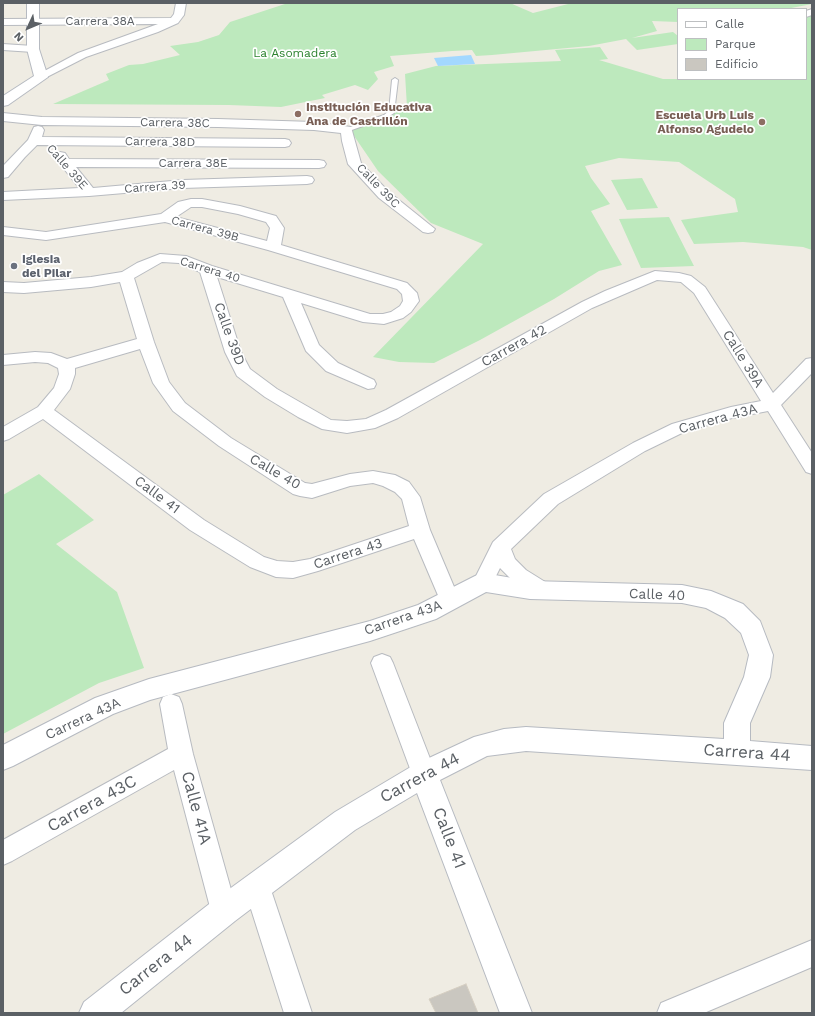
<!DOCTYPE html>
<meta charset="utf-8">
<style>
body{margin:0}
#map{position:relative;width:815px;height:1016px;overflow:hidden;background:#efece3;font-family:"Work Sans",sans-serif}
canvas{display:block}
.frame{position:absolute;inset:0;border:4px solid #5b6065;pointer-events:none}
.legend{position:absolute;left:677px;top:8px;width:130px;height:72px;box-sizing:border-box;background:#fff;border:1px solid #bdbfc1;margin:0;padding:5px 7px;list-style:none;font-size:12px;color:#5b6065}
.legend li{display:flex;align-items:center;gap:8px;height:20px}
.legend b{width:20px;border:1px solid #bdbfc1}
.north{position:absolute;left:8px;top:8px;width:40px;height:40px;-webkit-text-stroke:3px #fff;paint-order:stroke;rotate:226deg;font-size:11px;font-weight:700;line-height:16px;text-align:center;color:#5b6065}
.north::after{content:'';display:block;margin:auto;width:14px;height:18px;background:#5b6065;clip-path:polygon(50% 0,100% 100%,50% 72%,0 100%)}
</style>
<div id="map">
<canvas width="815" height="1016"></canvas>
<div class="frame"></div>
<ul class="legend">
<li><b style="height:5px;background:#fff"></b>Calle</li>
<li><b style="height:11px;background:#bde9bd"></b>Parque</li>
<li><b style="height:11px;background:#cac7c0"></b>Edificio</li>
</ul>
<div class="north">N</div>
</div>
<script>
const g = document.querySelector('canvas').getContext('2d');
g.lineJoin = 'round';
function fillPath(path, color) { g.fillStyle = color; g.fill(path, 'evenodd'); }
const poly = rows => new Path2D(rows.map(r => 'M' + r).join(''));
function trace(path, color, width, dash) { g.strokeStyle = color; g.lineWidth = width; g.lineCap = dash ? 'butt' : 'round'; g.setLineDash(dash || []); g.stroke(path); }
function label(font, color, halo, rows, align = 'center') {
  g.font = font + ' "Work Sans",sans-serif'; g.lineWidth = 3.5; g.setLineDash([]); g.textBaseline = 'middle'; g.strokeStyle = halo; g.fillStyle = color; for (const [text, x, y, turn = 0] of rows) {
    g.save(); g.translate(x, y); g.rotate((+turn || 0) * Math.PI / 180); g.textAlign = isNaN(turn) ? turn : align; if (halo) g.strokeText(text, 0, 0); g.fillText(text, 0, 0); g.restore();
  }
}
fillPath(poly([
 [288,3,510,3,533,13,572,3,812,4,786,9,678,9,678,22,652,21,657,31,632,38,673,32,678,36,678,44,637,50,626,39,589,46,492,55,476,56,472,50,452,51,390,56,394,66,374,72,378,79,368,90,355,85,322,95,325,98,281,107,229,105,53,104,109,80,106,74,129,65,143,64,180,55,170,46,198,42,219,35,230,22],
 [812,14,812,250,803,247,743,242,694,244,681,220,738,212,735,199,679,162,619,158,585,166,591,178,610,204,591,211,622,265,599,271,554,299,480,340,434,363,399,362,373,357,483,244,431,223,378,171,350,130,407,107,405,74,436,66,561,61,555,50,600,47,608,59,599,60,663,79,806,79,806,16],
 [642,178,658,208,627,210,611,180],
 [669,217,694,266,641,268,619,219],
 [39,474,94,520,56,544,117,592,144,668,99,683,3,734,3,495]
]), '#bde9bd');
fillPath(poly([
 [471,55,475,64,438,66,434,58]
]), '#a3d8ff');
const building = poly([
 [466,984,478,1013,436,1013,429,999,466,984]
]);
fillPath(building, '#cac7c0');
trace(building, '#d5cec1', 1);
const lane = poly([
 [395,78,398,80,394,113,388,117,349,131,345,131,345,129,384,115,389,111,392,80,395,78]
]);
const street = poly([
 [176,3,186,3,184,15,178,23,158,32,86,57,41,80,37,79,35,77,37,75,78,53,158,24,3,25,3,19,171,18,174,14,176,3],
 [812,9,812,15,806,17,806,11,812,9],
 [3,44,33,46,39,49,33,52,3,50,3,44],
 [3,113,42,117,218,119,314,122,351,127,361,163,389,192,435,229,433,232,428,233,423,232,379,198,348,164,342,141,341,133,314,130,218,127,42,125,3,121,3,113],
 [38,126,42,127,44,130,42,137,285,139,289,140,291,143,289,146,285,147,37,145,25,157,8,177,3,178,3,166,28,140,34,127,38,126],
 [60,152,65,153,69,159,319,160,324,161,326,164,324,167,319,168,76,167,93,188,183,180,307,176,312,177,314,180,312,183,307,184,183,188,89,196,3,200,3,192,79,188,54,156,55,153,60,152],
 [191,199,202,199,240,206,276,216,284,228,281,245,407,283,417,293,419,301,411,312,403,318,384,324,363,322,301,303,319,345,338,363,374,380,376,384,374,388,368,389,326,371,306,351,283,297,217,277,241,352,250,369,277,389,331,420,347,421,366,419,386,410,582,302,605,291,655,271,679,273,691,276,705,287,773,393,806,359,812,358,812,373,781,405,812,453,812,474,806,472,768,411,732,418,684,432,645,451,558,504,511,549,515,559,526,570,550,585,553,591,550,597,543,599,536,597,512,580,500,568,490,588,483,590,476,588,473,582,493,542,544,494,633,443,672,424,731,407,761,401,694,293,681,282,657,280,592,308,398,418,375,428,347,433,322,429,298,417,265,397,237,376,225,352,200,272,179,263,162,262,134,278,154,342,169,382,185,403,231,438,305,483,312,484,350,474,373,471,395,475,409,482,420,497,430,530,460,601,457,607,450,609,443,607,414,539,318,571,293,578,276,577,250,567,190,530,43,419,9,439,3,441,3,427,38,407,54,388,59,374,58,368,48,363,35,362,3,365,3,355,35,352,51,353,67,359,137,339,120,282,91,287,24,293,3,292,3,282,24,283,91,277,122,272,137,263,160,254,186,256,212,266,370,314,383,314,391,312,400,306,403,301,402,294,397,289,268,250,165,222,46,240,3,235,3,227,46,232,161,214,178,202,191,199],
 [191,207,202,207,238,214,266,222,270,228,267,241,176,217,191,207],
 [140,349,153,383,173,411,219,446,293,494,300,496,312,498,350,486,373,483,383,486,395,492,402,499,409,526,310,559,293,562,277,561,264,557,204,520,54,410,70,389,75,374,75,368,140,349],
 [382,654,390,657,393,663,436,774,432,781,424,785,416,781,412,774,371,663,374,657,382,654],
 [171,694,179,697,182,704,193,754,237,911,233,920,224,924,215,920,211,911,174,770,12,861,3,865,3,840,168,749,160,704,163,697,171,694],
 [257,875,266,878,270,887,312,1013,284,1013,244,887,248,878,257,875],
 [812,940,812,967,704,1013,657,1013,661,1003,812,940]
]);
const secondary = poly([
 [27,3,39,3,39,49,48,77,8,105,3,106,3,96,34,76,27,49,27,3],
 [483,573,530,581,682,585,711,591,743,604,760,621,773,655,770,677,750,723,750,741,812,746,812,770,526,751,487,756,440,780,532,1013,500,1013,417,793,355,830,235,921,121,1013,79,1013,84,1002,213,901,335,812,414,765,474,737,504,729,526,727,724,739,724,723,744,677,749,655,741,633,725,618,706,608,682,603,530,599,486,592,436,619,370,641,150,700,113,714,13,766,3,770,3,745,95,698,149,679,370,621,418,605,475,576,483,573]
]);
trace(lane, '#b8bbc0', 2);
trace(street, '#b8bbc0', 2);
trace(secondary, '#b6bac1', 2);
fillPath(lane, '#fff');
fillPath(street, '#fff');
fillPath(secondary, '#fff');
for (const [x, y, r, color] of [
 [298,114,4,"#8d6e63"],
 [762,122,4,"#8d6e63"],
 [14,266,4,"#6b7280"]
]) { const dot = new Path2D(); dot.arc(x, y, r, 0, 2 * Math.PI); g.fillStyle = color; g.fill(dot); trace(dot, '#fff', 1.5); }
label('12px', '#5b6065', '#fff', [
 ["Carrera 38A",100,21],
 ["Carrera 38C",175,123,1],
 ["Carrera 38D",160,142,1],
 ["Carrera 38E",193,163],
 ["Calle 39E",67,167,49],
 ["Calle 39C",378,186,46],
 ["Carrera 39",155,187,-4],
 ["Carrera 39B",205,229,15],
 ["Carrera 40",210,270,17]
]);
label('12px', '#2c832f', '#fff', [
 ["La Asomadera",295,53]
]);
label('bold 12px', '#785e54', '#fff', [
 ["Institución Educativa",306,107],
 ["Ana de Castrillón",306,121],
 ["Escuela Urb Luis",754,115,"right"],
 ["Alfonso Agudelo",754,129,"right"]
], 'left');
label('bold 12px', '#5b616d', '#fff', [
 ["Iglesia",22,259],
 ["del Pilar",22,273]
], 'left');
label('14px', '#5b6065', '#fff', [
 ["Calle 39D",229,334,70],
 ["Carrera 42",514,346,-29],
 ["Calle 39A",743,359,58],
 ["Carrera 43A",718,419,-15],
 ["Calle 40",275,472,30],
 ["Calle 41",157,495,37],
 ["Carrera 43",348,554,-18],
 ["Calle 40",657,595,2],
 ["Carrera 43A",403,618,-19],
 ["Carrera 43A",83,719,-25]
]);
label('17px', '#5b6065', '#fff', [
 ["Carrera 44",747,753,4],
 ["Carrera 44",420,778,-28],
 ["Carrera 43C",92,804,-29],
 ["Calle 41A",196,808,75],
 ["Calle 41",449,838,69],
 ["Carrera 44",156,965,-38]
]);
</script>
